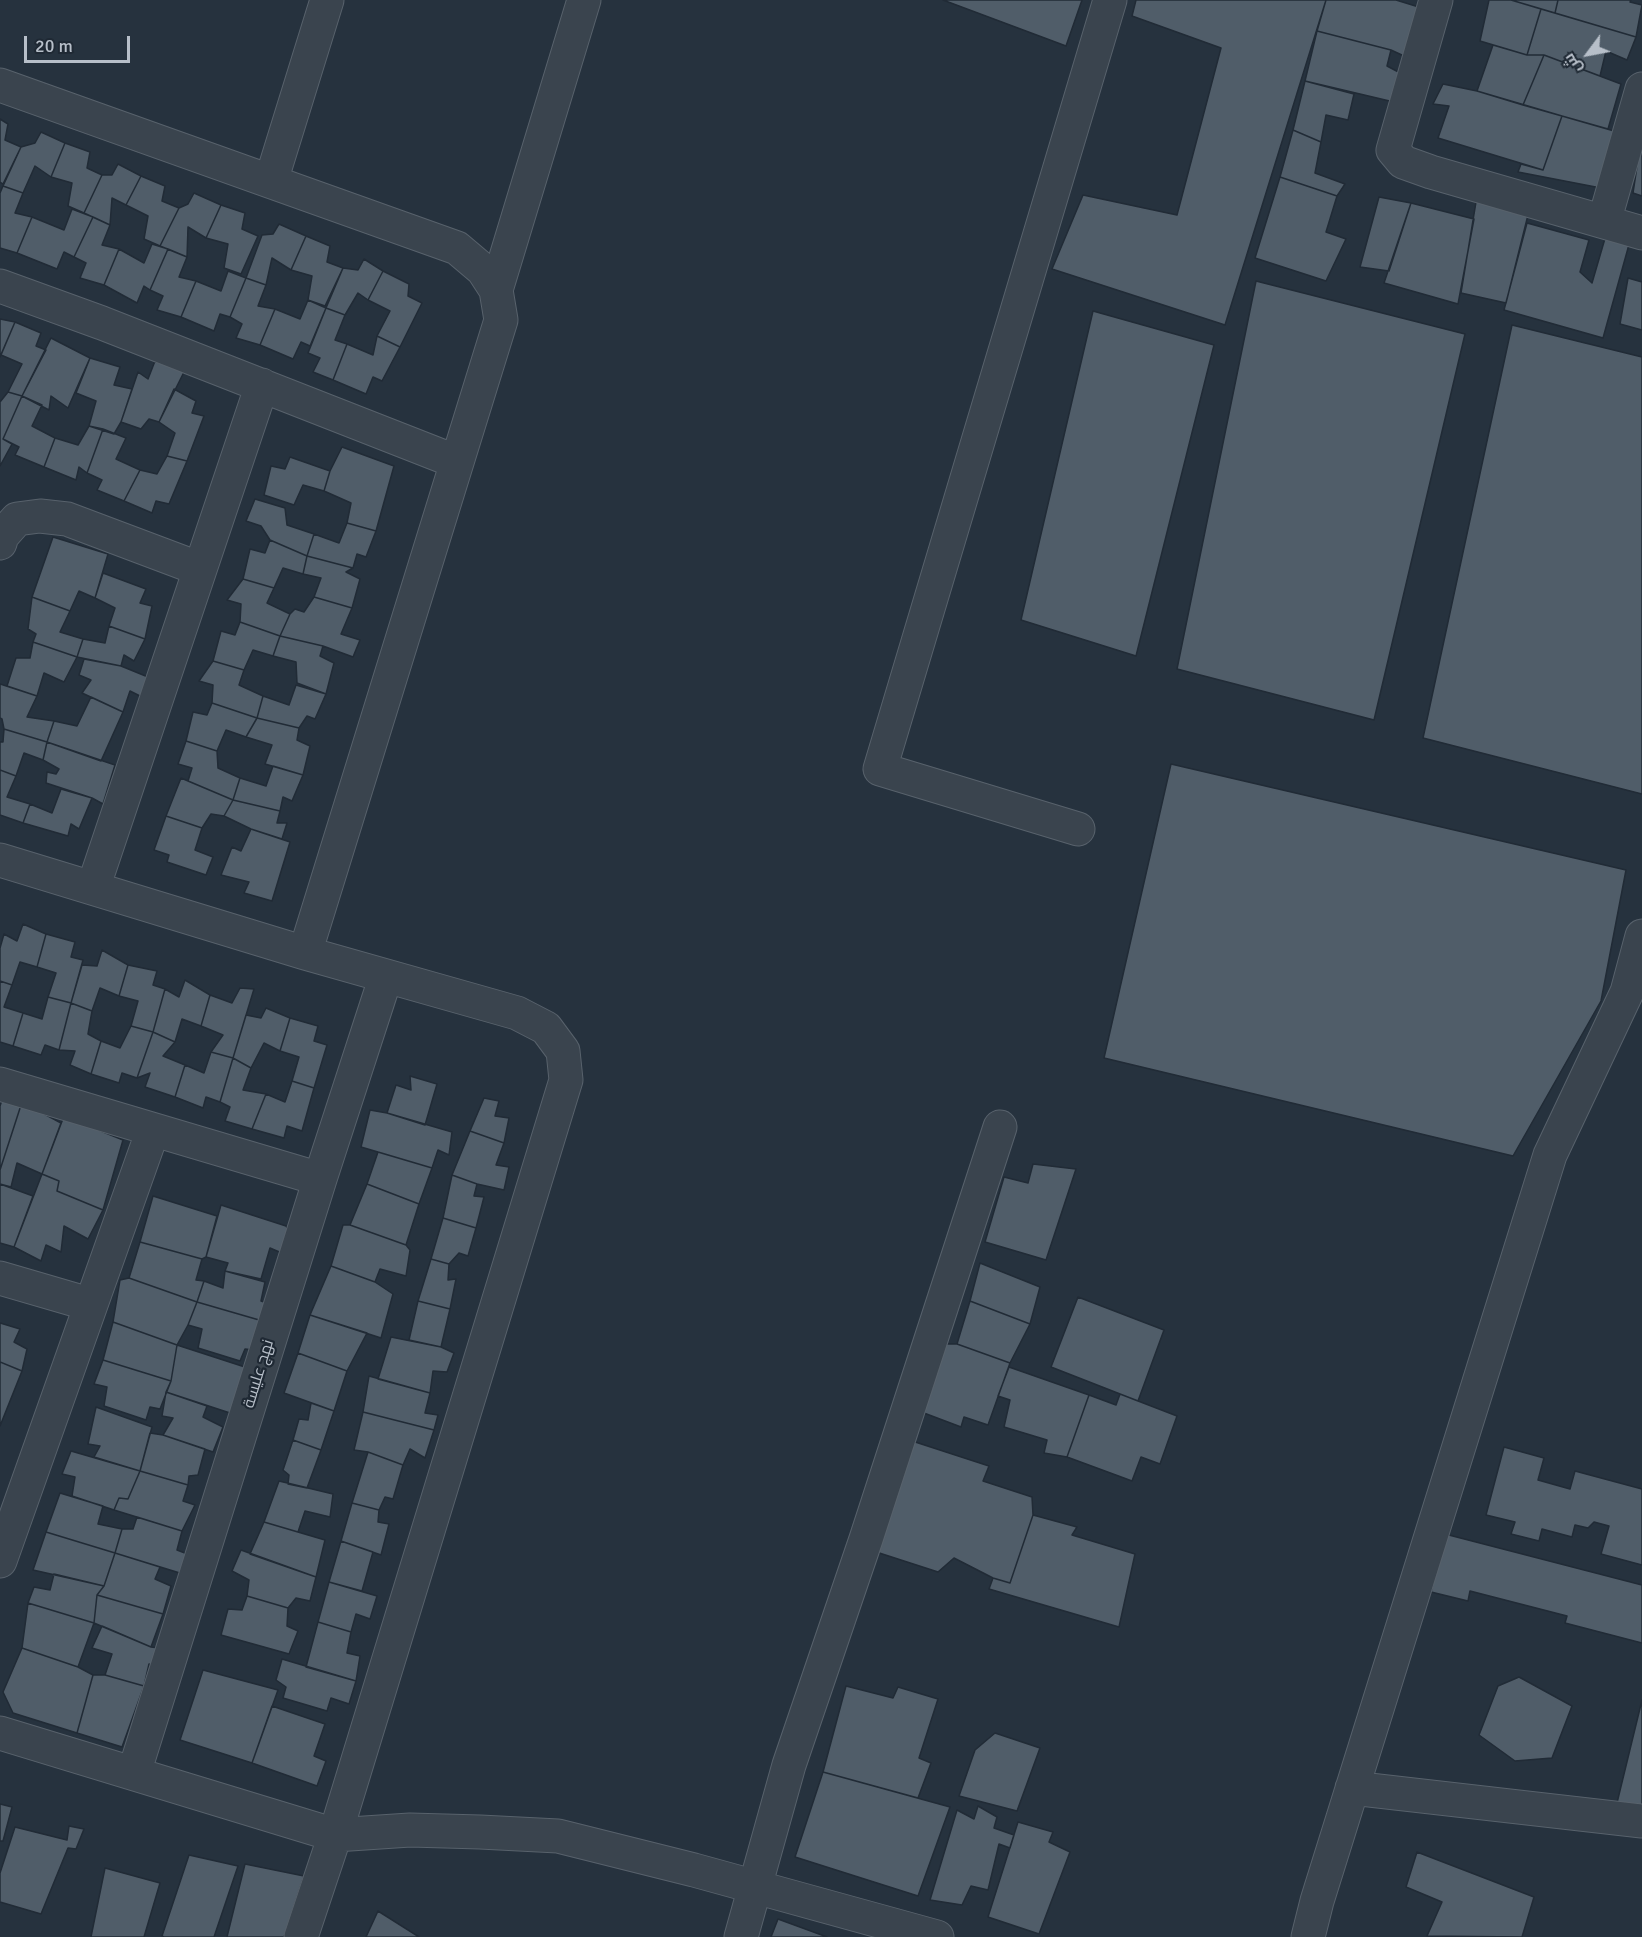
<!DOCTYPE html>
<meta charset="utf-8">
<style>
body{margin:0}
#map{position:relative;width:1642px;height:1937px;overflow:hidden;background:#26323e;font-family:Signika,Cairo,sans-serif}
canvas{display:block}
.north{position:absolute;left:1558px;top:24px;width:60px;height:60px;-webkit-text-stroke:4px #1f2934;paint-order:stroke;rotate:238deg;font-size:16px;font-weight:700;line-height:24px;text-align:center;color:#b7bfc9}
.north::after{content:'';display:block;margin:auto;width:21px;height:27px;background:#b7bfc9;clip-path:polygon(50% 0,100% 100%,50% 72%,0 100%)}
.scale{position:absolute;left:24px;top:36px;width:106px;height:27px;box-sizing:border-box;border:3px solid #b7bfc9;border-top:0;padding-left:8px;font-size:18px;line-height:21px;white-space:nowrap;color:#b7bfc9;-webkit-text-stroke:4px #1f2934;paint-order:stroke}
</style>
<div id="map">
<canvas width="1642" height="1937"></canvas>
<div class="north">ش</div>
<div class="scale">20 m</div>
</div>
<script>
const g = document.querySelector('canvas').getContext('2d');
g.lineJoin = 'round';
function fillPath(path, color) { g.fillStyle = color; g.fill(path, 'evenodd'); }
const poly = rows => new Path2D(rows.map(r => 'M' + r).join(''));
function trace(path, color, width, dash) { g.strokeStyle = color; g.lineWidth = width; g.lineCap = dash ? 'butt' : 'round'; g.setLineDash(dash || []); g.stroke(path); }
function label(font, color, halo, rows, align = 'center') {
  g.font = font + ' Signika,Cairo,sans-serif'; g.lineWidth = 4.5; g.setLineDash([]); g.textBaseline = 'middle'; g.strokeStyle = halo; g.fillStyle = color; for (const [text, x, y, turn = 0] of rows) {
    g.save(); g.translate(x, y); g.rotate((+turn || 0) * Math.PI / 180); g.textAlign = isNaN(turn) ? turn : align; if (halo) g.strokeText(text, 0, 0); g.fillText(text, 0, 0); g.restore();
  }
}
const building = poly([
 [943,0,1082,0,1066,46,943,0],
 [1136,0,1326,0,1225,325,1052,269,1083,195,1177,215,1221,48,1132,16,1136,0],
 [1326,0,1396,0,1422,8,1404,56,1391,50,1317,31,1326,0],
 [1489,0,1511,0,1541,9,1527,55,1480,41,1489,0],
 [1511,0,1558,0,1555,13,1511,0],
 [1558,0,1631,0,1630,2,1642,5,1636,37,1555,13,1558,0],
 [1541,9,1636,37,1627,60,1606,51,1600,76,1544,55,1527,55,1541,9],
 [1317,31,1391,50,1387,66,1406,76,1398,103,1305,81,1317,31],
 [1493,45,1527,55,1544,55,1523,105,1477,91,1493,45],
 [1544,55,1621,84,1608,129,1523,105,1544,55],
 [1305,81,1354,94,1348,120,1326,115,1321,142,1293,130,1305,81],
 [1443,84,1477,91,1562,116,1543,170,1438,138,1449,106,1433,104,1443,84],
 [1562,116,1621,133,1606,189,1518,172,1521,164,1543,170,1562,116],
 [0,119,8,124,5,140,21,147,3,184,0,182,0,119],
 [1293,130,1321,142,1315,173,1345,184,1337,196,1280,177,1293,130],
 [41,132,65,143,51,177,35,166,23,193,3,186,21,147,35,143,41,132],
 [65,143,90,152,87,168,102,175,84,213,68,206,72,183,51,177,65,143],
 [1640,147,1642,147,1642,196,1633,193,1640,147],
 [118,164,141,176,126,205,112,198,110,225,84,213,102,175,112,175,118,164],
 [141,176,165,186,162,201,179,208,160,246,144,239,148,216,126,205,141,176],
 [1280,177,1337,196,1326,232,1346,239,1326,281,1255,258,1280,177],
 [3,186,23,193,15,213,32,217,17,253,0,248,0,193,3,186],
 [194,193,221,205,206,238,188,227,187,257,160,246,179,208,188,204,194,193],
 [1477,196,1529,211,1506,303,1461,293,1477,196],
 [1379,197,1411,203,1389,271,1360,267,1379,197],
 [1411,203,1474,219,1458,304,1384,283,1411,203],
 [221,205,245,213,242,229,258,236,241,274,224,268,228,244,206,238,221,205],
 [72,209,93,217,74,257,64,252,57,269,17,253,32,217,64,230,72,209],
 [93,217,110,225,102,245,119,249,104,285,80,278,86,263,74,257,93,217],
 [1527,223,1589,240,1580,272,1592,283,1606,235,1630,241,1603,338,1504,310,1527,223],
 [279,224,306,236,291,270,272,258,266,285,246,278,262,235,273,234,279,224],
 [306,236,330,246,327,262,343,268,325,306,308,300,312,276,291,270,306,236],
 [152,244,168,249,150,290,144,286,137,303,104,285,119,249,144,263,152,244],
 [168,249,187,257,179,277,196,281,181,317,157,310,163,296,150,290,168,249],
 [364,259,383,271,368,300,358,293,345,315,326,308,343,268,358,270,364,259],
 [228,271,246,278,230,317,220,314,214,331,181,317,196,281,221,291,228,271],
 [383,271,409,284,408,296,422,303,400,347,377,336,390,311,368,300,383,271],
 [246,278,266,285,258,306,275,309,260,345,236,338,242,324,230,317,246,278],
 [1628,278,1642,282,1642,330,1620,324,1628,278],
 [1256,281,1465,334,1374,720,1177,669,1256,281],
 [308,300,326,308,310,346,301,342,293,359,260,345,275,309,300,319,308,300],
 [326,308,345,315,335,340,347,344,333,380,313,372,320,358,308,353,326,308],
 [1093,311,1214,345,1136,656,1021,620,1093,311],
 [0,319,15,322,0,357,0,319],
 [15,322,41,333,36,346,46,350,22,396,8,392,22,364,1,355,15,322],
 [1512,325,1642,357,1642,794,1423,738,1512,325],
 [377,336,400,347,382,381,373,377,366,394,333,380,347,344,373,355,377,336],
 [51,338,90,358,68,408,51,396,49,410,22,396,51,338],
 [90,358,120,367,114,385,132,389,121,422,114,434,89,426,96,401,76,393,90,358],
 [155,361,184,372,159,422,149,419,141,429,121,422,138,372,148,379,155,361],
 [174,389,196,401,192,413,204,416,187,461,167,456,175,433,159,422,174,389],
 [8,392,22,396,3,439,12,444,0,466,0,402,8,392],
 [22,396,42,405,32,426,55,438,44,467,15,455,19,447,3,439,22,396],
 [89,426,103,429,87,473,79,467,76,480,44,467,55,438,78,445,89,426],
 [103,429,126,438,116,459,140,470,124,501,97,490,102,480,87,473,103,429],
 [342,447,394,466,376,531,347,523,351,503,324,491,330,471,342,447],
 [167,456,187,461,169,504,156,501,152,513,124,501,140,470,157,474,167,456],
 [290,457,330,471,324,491,303,485,294,505,264,495,271,466,285,469,290,457],
 [255,499,285,508,287,525,314,534,307,556,270,540,261,526,246,521,255,499],
 [347,523,376,531,366,557,357,554,353,568,307,556,314,534,339,543,347,523],
 [53,537,108,554,95,598,79,591,70,611,32,597,53,537],
 [270,540,307,556,303,574,283,568,274,588,243,579,250,549,265,553,270,540],
 [307,556,353,568,346,572,360,579,352,608,314,597,321,578,303,574,307,556],
 [103,573,146,589,140,603,152,606,145,639,109,626,115,608,95,598,103,573],
 [243,579,274,588,267,603,290,614,280,636,240,622,241,604,227,600,243,579],
 [32,597,70,611,60,632,83,639,77,657,33,642,36,634,28,629,32,597],
 [314,597,352,608,341,634,360,640,353,657,323,646,280,636,290,614,295,609,304,612,314,597],
 [240,622,280,636,273,656,253,650,244,670,213,661,221,631,235,635,240,622],
 [109,626,145,639,134,661,124,655,121,666,77,657,83,639,105,643,109,626],
 [280,636,323,646,320,656,334,663,326,694,297,683,296,662,273,656,280,636],
 [33,642,77,657,64,682,44,673,37,696,7,686,16,658,30,658,33,642],
 [84,659,121,666,148,677,142,697,130,691,123,712,82,693,91,680,79,675,84,659],
 [213,661,244,670,239,685,263,696,257,718,212,703,213,685,199,681,213,661],
 [0,684,37,696,27,717,54,721,47,742,4,729,2,719,0,718,0,684],
 [296,685,326,694,315,719,307,716,299,728,257,718,263,696,289,705,296,685],
 [91,697,123,712,101,761,47,742,54,721,77,726,91,697],
 [212,703,257,718,246,737,226,730,217,751,186,741,193,712,207,715,212,703],
 [257,718,299,728,297,740,310,746,303,775,265,764,272,745,246,737,257,718],
 [4,729,47,742,43,760,24,753,16,776,0,770,0,742,3,742,4,729],
 [186,741,217,751,218,768,240,778,233,800,188,781,192,768,178,764,186,741],
 [47,742,115,765,103,804,92,798,46,783,47,772,56,774,59,769,43,760,47,742],
 [1171,764,1626,870,1601,1001,1513,1156,1104,1058,1171,764],
 [273,766,303,775,292,801,283,797,280,811,233,800,240,778,266,786,273,766],
 [0,770,16,776,7,797,30,804,23,823,0,815,0,770],
 [181,778,233,800,224,816,211,814,202,828,166,816,181,778],
 [61,789,92,798,79,829,71,824,68,836,23,823,30,804,52,813,61,789],
 [233,800,280,811,277,823,287,823,282,839,251,829,224,816,233,800],
 [166,816,202,828,195,850,213,857,206,875,167,862,169,855,154,850,166,816],
 [251,829,290,842,272,901,244,893,249,882,221,875,232,847,241,851,251,829],
 [23,924,46,934,37,967,20,962,12,985,0,981,0,948,4,934,17,941,23,924],
 [46,934,75,942,71,957,83,960,71,1003,48,997,56,973,37,967,46,934],
 [102,950,128,965,119,996,100,988,92,1011,71,1003,82,965,97,966,102,950],
 [128,965,157,971,153,985,165,989,153,1032,131,1026,138,1001,119,996,128,965],
 [185,980,210,995,201,1026,182,1019,175,1042,153,1032,165,989,179,997,185,980],
 [0,981,12,985,4,1007,23,1013,13,1046,0,1042,0,981],
 [240,988,254,989,233,1058,211,1052,223,1035,201,1026,210,995,232,1003,240,988],
 [48,997,71,1003,59,1050,45,1045,41,1055,13,1046,23,1013,42,1019,48,997],
 [71,1003,92,1011,88,1034,101,1041,91,1074,70,1065,75,1051,59,1050,71,1003],
 [266,1008,290,1018,280,1051,264,1043,251,1068,233,1058,246,1015,261,1018,266,1008],
 [290,1018,318,1026,314,1041,327,1045,314,1088,292,1081,299,1057,280,1051,290,1018],
 [131,1026,153,1032,137,1078,122,1073,119,1083,91,1074,101,1041,120,1048,131,1026],
 [153,1032,175,1042,163,1056,185,1065,175,1097,145,1087,150,1073,137,1078,153,1032],
 [211,1052,233,1058,220,1102,206,1097,203,1108,175,1097,185,1065,204,1073,211,1052],
 [233,1058,251,1068,243,1090,266,1094,252,1129,225,1121,230,1107,220,1102,233,1058],
 [410,1076,437,1084,425,1125,387,1113,396,1085,411,1090,410,1076],
 [292,1081,314,1088,302,1131,287,1126,284,1138,252,1129,266,1094,285,1102,292,1081],
 [3,1097,22,1102,0,1170,0,1106,3,1097],
 [484,1098,499,1101,495,1116,509,1118,504,1143,470,1131,484,1098],
 [22,1102,61,1123,42,1174,17,1163,11,1187,0,1184,0,1170,22,1102],
 [370,1110,387,1113,452,1132,449,1155,438,1150,432,1168,361,1147,370,1110],
 [64,1116,123,1140,103,1210,57,1191,59,1181,42,1174,64,1116],
 [470,1131,504,1143,496,1165,509,1167,504,1190,477,1184,452,1175,470,1131],
 [378,1152,432,1168,419,1204,367,1184,378,1152],
 [1033,1164,1076,1169,1046,1260,985,1242,1004,1177,1028,1183,1033,1164],
 [42,1174,59,1181,57,1191,103,1210,88,1239,64,1226,61,1252,46,1245,41,1261,14,1247,42,1174],
 [452,1175,477,1184,474,1196,484,1197,476,1228,443,1218,452,1175],
 [0,1184,33,1196,14,1247,0,1243,0,1184],
 [367,1184,419,1204,406,1245,350,1225,367,1184],
 [153,1196,217,1216,206,1257,202,1259,140,1242,153,1196],
 [221,1205,286,1226,291,1233,284,1254,270,1248,261,1279,225,1271,228,1263,206,1257,221,1205],
 [443,1218,476,1228,468,1256,459,1253,449,1264,431,1259,443,1218],
 [343,1225,350,1225,406,1245,410,1250,406,1276,380,1269,375,1282,331,1266,343,1225],
 [140,1242,202,1259,196,1280,204,1281,197,1302,129,1278,140,1242],
 [431,1259,449,1264,448,1280,456,1279,450,1309,418,1301,431,1259],
 [980,1263,1040,1287,1030,1324,970,1301,980,1263],
 [331,1266,375,1282,393,1294,381,1338,310,1315,331,1266],
 [225,1271,265,1282,261,1301,273,1305,266,1322,197,1302,204,1281,223,1288,225,1271],
 [129,1278,197,1302,188,1325,177,1345,113,1322,120,1280,129,1278],
 [1078,1297,1164,1330,1138,1401,1051,1367,1078,1297],
 [418,1301,450,1309,441,1347,409,1340,418,1301],
 [970,1301,1030,1324,1010,1363,957,1344,970,1301],
 [197,1302,266,1322,254,1350,245,1349,240,1361,198,1348,202,1329,188,1325,197,1302],
 [310,1315,367,1333,347,1371,298,1353,310,1315],
 [113,1322,177,1345,171,1381,103,1360,113,1322],
 [0,1323,20,1329,14,1342,27,1349,22,1371,0,1362,0,1323],
 [391,1337,441,1347,454,1353,447,1372,433,1371,430,1393,378,1379,391,1337],
 [940,1344,957,1344,1010,1363,988,1425,964,1417,961,1427,916,1410,940,1344],
 [177,1345,251,1369,233,1414,166,1392,171,1381,177,1345],
 [298,1353,347,1371,334,1411,284,1393,298,1353],
 [103,1360,171,1381,160,1409,150,1407,146,1420,104,1406,107,1387,94,1384,103,1360],
 [0,1362,22,1371,0,1426,0,1362],
 [1009,1367,1089,1395,1067,1457,1044,1453,1047,1440,1004,1427,1010,1400,998,1396,1009,1367],
 [369,1376,430,1393,425,1413,438,1415,434,1430,363,1412,369,1376],
 [166,1392,207,1406,203,1417,223,1427,213,1452,163,1435,173,1418,162,1416,166,1392],
 [1120,1394,1177,1416,1160,1464,1141,1457,1132,1481,1067,1457,1089,1395,1116,1405,1120,1394],
 [311,1403,334,1411,321,1450,293,1440,299,1419,308,1420,311,1403],
 [96,1407,152,1427,140,1471,94,1457,100,1446,88,1444,96,1407],
 [363,1412,434,1430,425,1458,410,1449,403,1465,368,1452,354,1450,363,1412],
 [150,1433,163,1435,205,1449,198,1475,189,1476,188,1485,140,1471,150,1433],
 [906,1439,989,1466,983,1481,1032,1497,1033,1515,1010,1583,993,1578,954,1558,938,1572,870,1550,906,1439],
 [293,1440,321,1450,307,1488,288,1484,289,1475,283,1470,293,1440],
 [1504,1447,1544,1458,1538,1480,1570,1489,1575,1471,1642,1489,1642,1565,1601,1554,1609,1526,1594,1522,1588,1528,1575,1525,1572,1537,1542,1529,1539,1541,1511,1534,1515,1522,1486,1515,1504,1447],
 [71,1451,140,1471,128,1499,119,1498,114,1510,72,1496,75,1477,62,1474,71,1451],
 [368,1452,403,1465,393,1499,385,1497,379,1510,352,1503,368,1452],
 [140,1471,188,1485,183,1501,195,1505,182,1531,114,1510,119,1498,128,1499,140,1471],
 [279,1481,333,1494,330,1517,305,1511,298,1532,264,1522,279,1481],
 [60,1493,103,1506,98,1524,122,1529,115,1553,46,1532,60,1493],
 [352,1503,379,1510,378,1522,389,1524,381,1555,341,1541,352,1503],
 [1033,1515,1077,1527,1072,1535,1135,1554,1119,1627,989,1589,993,1578,1010,1583,1033,1515],
 [137,1517,182,1531,177,1550,190,1555,183,1574,115,1553,122,1529,133,1529,137,1517],
 [264,1522,325,1540,316,1577,250,1554,264,1522],
 [46,1532,115,1553,104,1586,33,1570,46,1532],
 [1445,1534,1642,1585,1642,1643,1565,1623,1567,1616,1470,1591,1468,1601,1431,1592,1445,1534],
 [341,1541,373,1552,362,1591,329,1582,341,1541],
 [241,1550,316,1577,310,1601,296,1598,288,1608,247,1596,249,1580,232,1571,241,1550],
 [115,1553,160,1567,155,1579,171,1586,163,1614,97,1595,104,1586,115,1553],
 [54,1574,104,1586,97,1595,94,1623,28,1603,34,1587,50,1590,54,1574],
 [329,1582,377,1596,370,1619,356,1614,351,1632,318,1622,329,1582],
 [97,1595,163,1614,151,1647,94,1623,97,1595],
 [247,1596,288,1608,287,1626,298,1631,289,1654,221,1635,228,1609,242,1610,247,1596],
 [28,1603,94,1623,78,1667,22,1648,28,1603],
 [318,1622,351,1632,347,1653,360,1656,356,1681,306,1667,318,1622],
 [102,1626,151,1647,167,1649,160,1668,149,1664,144,1686,105,1675,112,1654,92,1648,102,1626],
 [22,1648,78,1667,93,1675,77,1733,13,1713,3,1692,22,1648],
 [282,1659,356,1681,349,1704,331,1698,327,1711,283,1698,286,1687,276,1680,282,1659],
 [203,1670,278,1690,252,1763,180,1740,203,1670],
 [93,1675,105,1675,144,1686,122,1747,77,1733,93,1675],
 [1519,1677,1572,1706,1552,1758,1515,1761,1479,1735,1498,1686,1519,1677],
 [846,1686,893,1698,898,1687,938,1699,919,1758,931,1763,918,1798,823,1772,846,1686],
 [1642,1700,1642,1810,1616,1807,1642,1700],
 [272,1706,325,1724,314,1756,326,1761,317,1786,252,1763,272,1706],
 [995,1733,1040,1748,1017,1811,959,1796,975,1750,995,1733],
 [823,1772,950,1807,918,1896,795,1857,823,1772],
 [0,1804,12,1807,3,1841,0,1841,0,1804],
 [978,1806,997,1817,994,1828,1014,1835,1010,1848,999,1844,988,1890,971,1886,962,1905,930,1900,957,1810,974,1819,978,1806],
 [1018,1822,1053,1832,1049,1842,1070,1852,1039,1934,988,1917,1018,1822],
 [69,1826,84,1829,76,1849,68,1848,41,1914,0,1902,0,1873,15,1827,67,1840,69,1826],
 [1417,1852,1534,1897,1522,1937,1427,1936,1442,1902,1406,1887,1417,1852],
 [189,1855,238,1866,214,1937,164,1937,162,1936,189,1855],
 [245,1864,304,1876,284,1937,227,1937,245,1864],
 [105,1868,160,1883,144,1937,91,1937,105,1868],
 [378,1911,419,1937,366,1937,378,1911],
 [778,1919,827,1937,771,1937,778,1919]
]);
fillPath(building, '#505d69');
trace(building, '#212b36', 1.5);
const minor = poly([
 [1436,0,1393,150,1403,162,1431,172,1642,233],
 [0,85,457,248,483,270,496,290,501,320,305,953],
 [271,181,327,0],
 [1604,222,1642,89],
 [0,286,102,323,457,462],
 [496,290,584,0],
 [0,543,2,536,17,519,40,516,67,519,200,569],
 [1078,829,880,769,1110,0],
 [0,860,305,953,517,1013,546,1028,563,1051,566,1080,335,1835,301,1937],
 [93,888,262,385],
 [0,1084,320,1179],
 [0,1278,89,1304],
 [0,1561,153,1130],
 [0,1733,335,1835,410,1830,480,1832,558,1836,694,1870,937,1937],
 [134,1773,320,1179,386,976],
 [1352,1788,1642,1821],
 [741,1937,789,1765,866,1539,1000,1127],
 [1308,1937,1317,1901,1550,1155,1627,992,1642,936]
]);
trace(minor, '#58626c', 35);
trace(minor, '#3a444e', 33);
label('16px', '#b7bfc9', '#1f2934', [
 ["نهج عليسة",259,1374,-73]
]);
</script>
